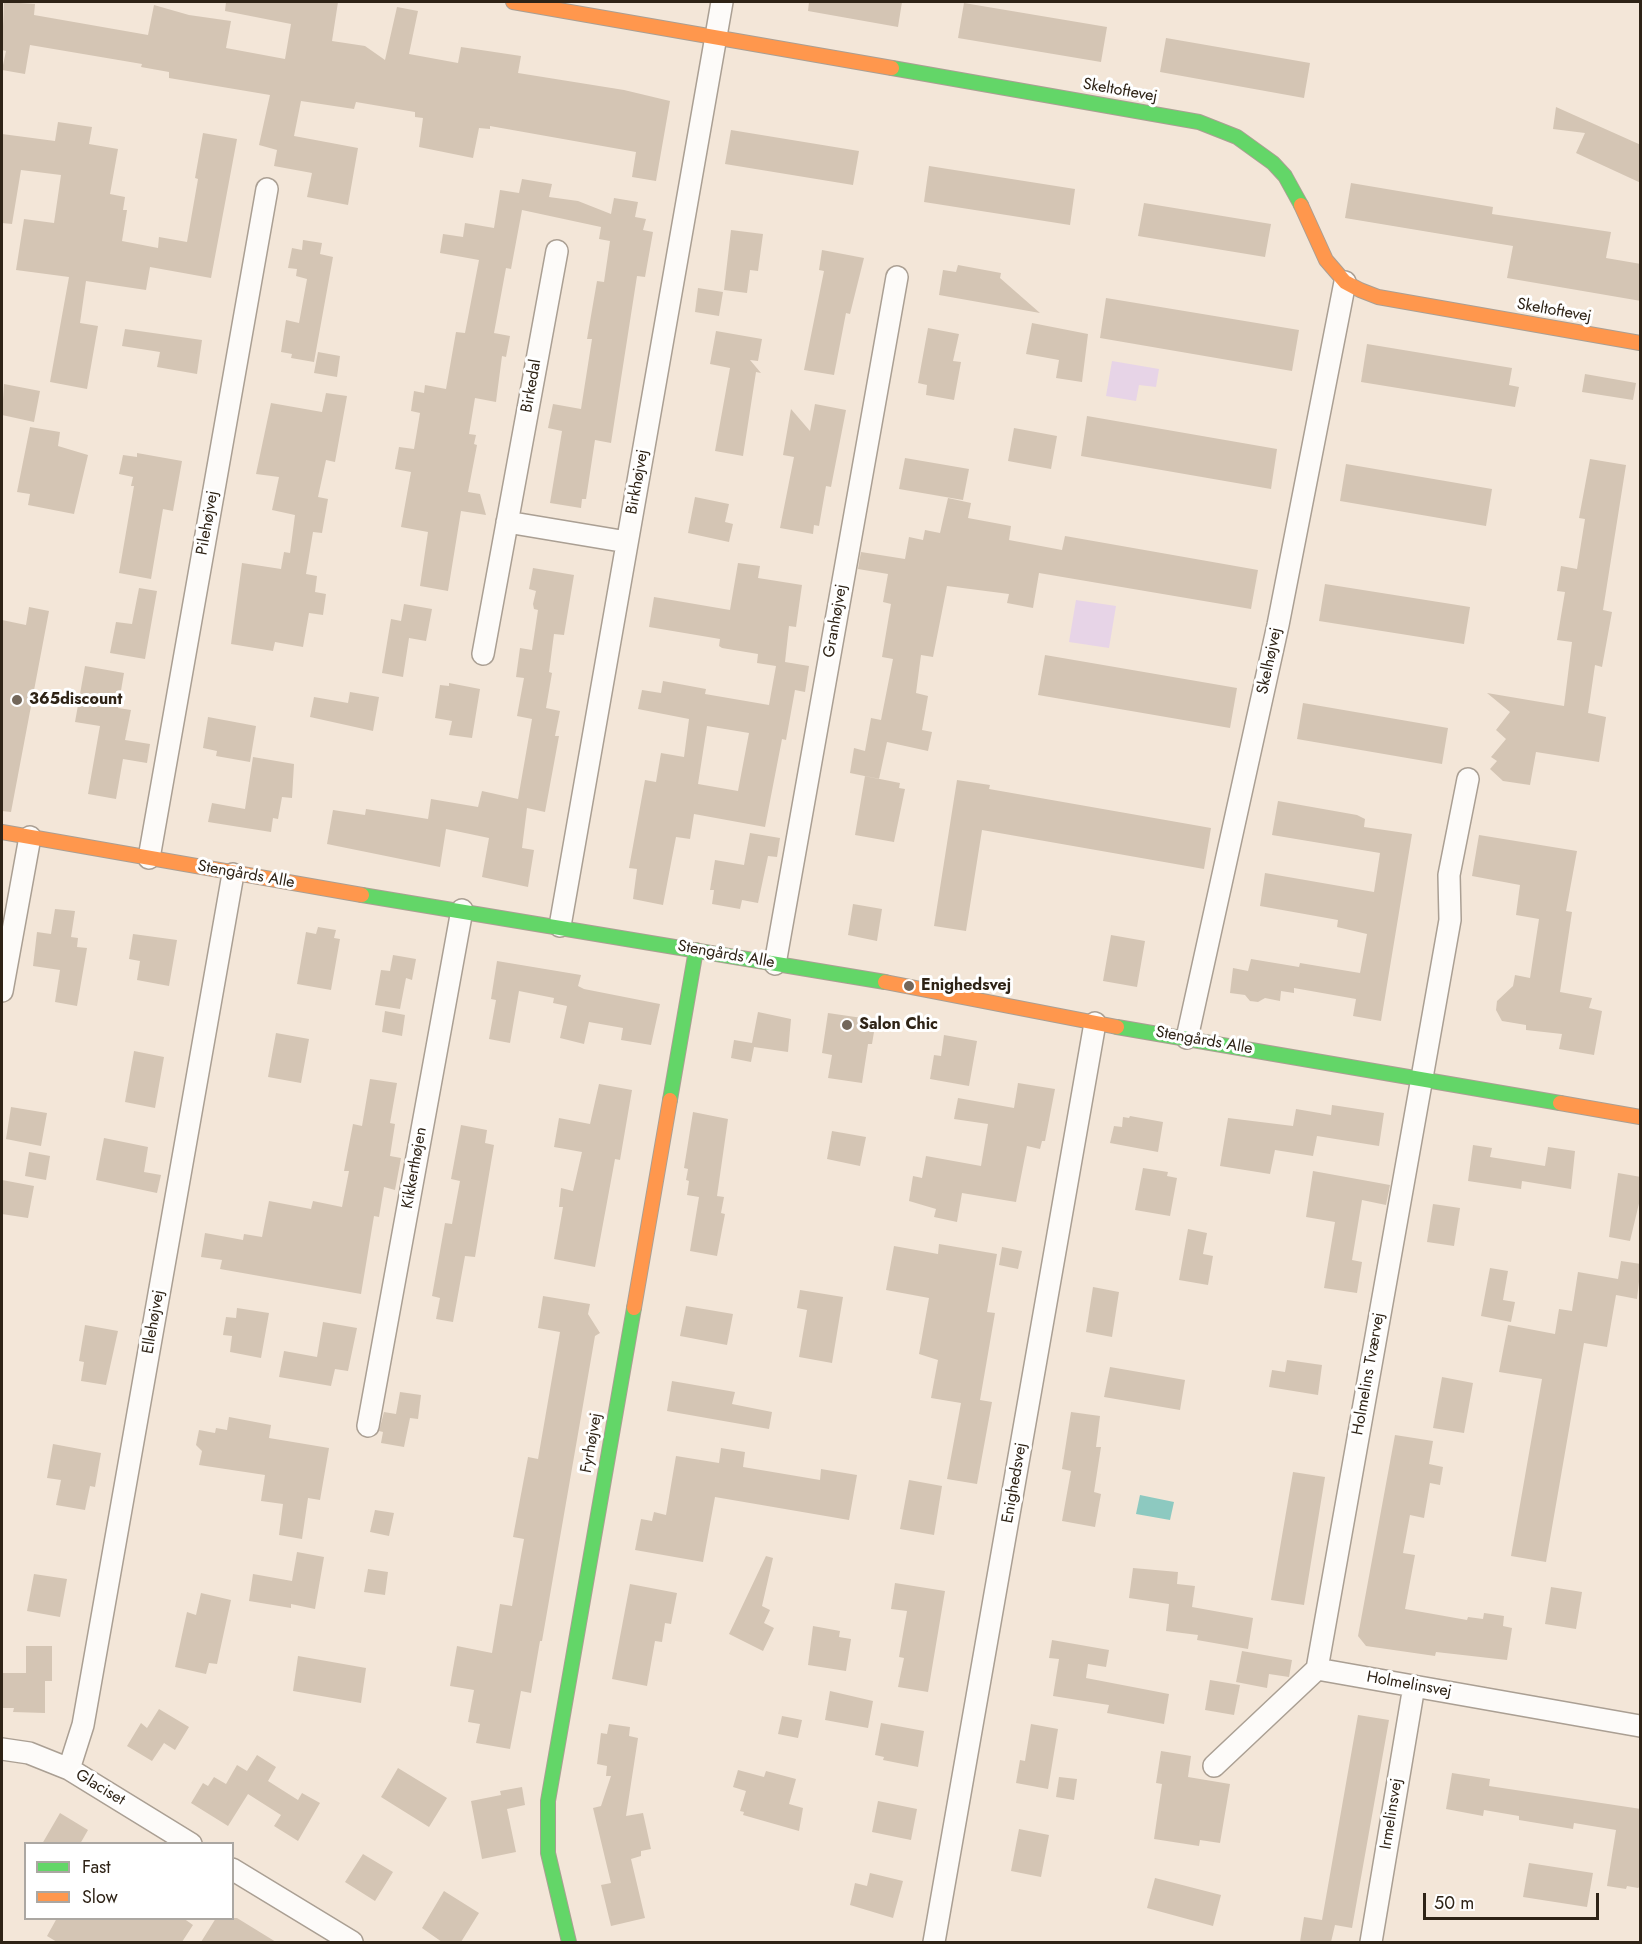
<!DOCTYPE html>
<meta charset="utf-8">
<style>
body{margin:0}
#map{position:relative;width:1642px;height:1944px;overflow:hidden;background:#f3e6d8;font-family:Jost,sans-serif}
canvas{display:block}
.frame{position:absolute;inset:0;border:3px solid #2e2316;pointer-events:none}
.legend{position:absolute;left:24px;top:1842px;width:210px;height:78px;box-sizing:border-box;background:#fff;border:2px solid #aba7a2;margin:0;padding:8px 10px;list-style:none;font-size:18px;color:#2e2316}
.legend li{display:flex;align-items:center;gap:12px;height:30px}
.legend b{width:30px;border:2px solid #aba7a2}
.scale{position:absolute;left:1423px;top:1893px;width:176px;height:27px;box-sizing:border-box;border:3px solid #2e2316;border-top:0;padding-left:8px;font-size:18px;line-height:21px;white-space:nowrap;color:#2e2316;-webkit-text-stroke:4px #fff;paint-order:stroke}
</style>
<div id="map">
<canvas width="1642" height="1944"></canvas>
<div class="frame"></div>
<ul class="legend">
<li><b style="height:8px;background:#63d668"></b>Fast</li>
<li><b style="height:8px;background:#ff974d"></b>Slow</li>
</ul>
<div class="scale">50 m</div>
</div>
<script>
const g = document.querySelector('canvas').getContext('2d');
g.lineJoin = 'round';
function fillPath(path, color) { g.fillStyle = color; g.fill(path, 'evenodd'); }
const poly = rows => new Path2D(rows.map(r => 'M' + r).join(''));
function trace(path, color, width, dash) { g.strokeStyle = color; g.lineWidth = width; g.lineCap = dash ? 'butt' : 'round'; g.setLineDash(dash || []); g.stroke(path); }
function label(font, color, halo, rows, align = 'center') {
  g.font = font + ' Jost,sans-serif'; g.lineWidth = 6; g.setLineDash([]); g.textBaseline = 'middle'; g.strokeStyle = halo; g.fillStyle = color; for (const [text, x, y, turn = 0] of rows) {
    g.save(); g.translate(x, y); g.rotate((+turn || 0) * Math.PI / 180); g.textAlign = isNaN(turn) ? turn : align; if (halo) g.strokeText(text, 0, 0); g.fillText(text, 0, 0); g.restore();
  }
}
fillPath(poly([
 [1112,361,1159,369,1156,387,1139,385,1136,401,1106,396],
 [1076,600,1116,606,1109,648,1069,642]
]), '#e7d4e7');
fillPath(poly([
 [1140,1495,1174,1502,1170,1520,1136,1514]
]), '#8dc9c0');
fillPath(poly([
 [4,2,35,4,34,15,148,35,154,5,189,15,231,21,226,48,285,59,291,24,225,11,226,2,338,2,332,41,365,46,385,60,397,7,418,11,409,54,458,63,461,47,521,56,518,73,624,90,670,101,656,181,632,177,636,152,490,126,490,129,479,128,473,158,419,147,423,118,415,117,415,112,356,102,354,109,301,101,294,136,358,148,348,205,307,197,312,173,274,166,277,150,259,145,270,95,169,78,169,72,141,67,142,64,30,45,25,74,2,70,6,51,2,50],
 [809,2,902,2,898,27,808,11],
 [964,3,1107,27,1101,62,958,38],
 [1166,38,1310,63,1304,98,1160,72],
 [1556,107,1641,145,1641,183,1576,153,1585,133,1553,129],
 [58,122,92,127,89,144,118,149,110,194,125,197,123,210,127,210,122,241,158,248,159,237,187,242,198,179,195,178,203,133,237,139,211,278,150,267,146,290,86,281,80,323,98,326,87,389,50,382,69,277,16,270,24,219,54,223,61,175,21,170,12,224,2,223,2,134,55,141],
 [731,130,859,151,853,185,725,164],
 [929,166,1075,189,1070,225,924,202],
 [522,179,552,184,549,197,578,201,611,214,614,198,638,202,635,217,646,219,643,230,653,232,645,277,637,276,611,443,595,440,586,499,582,499,581,508,550,503,562,431,548,428,553,404,581,409,592,339,587,339,597,281,604,282,610,241,599,239,601,227,522,210,511,269,506,268,494,333,510,336,506,357,502,356,496,402,475,398,469,434,476,435,474,444,477,445,468,492,480,494,486,515,461,511,448,591,420,586,428,532,401,527,411,472,395,469,399,447,414,449,420,413,411,411,414,391,424,393,425,385,446,389,456,332,465,333,479,260,440,253,443,234,463,237,465,223,494,228,500,190,519,193],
 [1351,183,1493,207,1492,214,1611,232,1606,258,1641,264,1641,301,1507,278,1513,246,1345,218],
 [1144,203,1271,224,1265,257,1138,236],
 [731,230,763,234,758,271,750,270,747,293,724,290],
 [303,240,322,243,320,254,333,257,314,362,291,358,292,354,281,352,286,320,299,323,307,279,296,276,297,269,288,268,292,248,302,250],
 [822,250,864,258,850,314,846,313,834,375,804,370,824,271,819,270],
 [958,265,1001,273,1000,278,1040,313,939,295,943,270,956,272],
 [698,288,723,292,719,316,695,312],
 [1106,298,1299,330,1292,371,1100,338],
 [1032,323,1088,334,1082,382,1056,378,1059,360,1026,354],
 [928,328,959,334,953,361,961,362,954,400,926,395,927,385,918,383],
 [125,329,202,340,197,374,157,367,160,352,122,346],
 [716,331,762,339,758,361,750,360,761,373,756,372,743,456,715,451,730,368,710,364],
 [1367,344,1512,368,1509,385,1519,387,1515,407,1361,382],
 [318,352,340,356,337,377,314,373],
 [1585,374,1636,383,1633,400,1582,392],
 [4,384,40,391,34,422,2,415],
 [326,393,347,396,335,462,326,460,318,497,328,499,322,533,313,532,306,574,317,576,315,592,326,594,323,615,309,613,303,647,275,642,273,651,231,644,242,563,281,569,284,552,290,553,295,515,272,510,279,477,256,474,271,403,322,412],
 [815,404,846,410,831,487,826,486,819,526,814,525,813,534,780,528,794,457,783,455,791,409,810,431],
 [1087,416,1277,449,1271,489,1081,456],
 [30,427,60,432,58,446,88,455,74,514,28,505,30,494,17,492],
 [1014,428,1057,436,1051,469,1008,461],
 [137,453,182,461,173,511,163,509,151,579,119,573,134,486,131,486,133,477,119,474,123,455,137,457],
 [905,458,969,469,963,500,899,489],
 [1590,459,1626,465,1603,610,1612,612,1602,667,1595,665,1588,713,1606,717,1599,762,1536,752,1530,785,1503,781,1490,769,1497,761,1491,757,1506,739,1496,730,1510,712,1487,693,1564,706,1572,642,1557,640,1565,592,1557,591,1561,566,1577,569,1585,519,1579,518],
 [1346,464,1492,489,1486,526,1340,501],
 [695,497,729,504,725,522,733,524,729,542,688,533],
 [948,498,971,503,968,518,1011,526,1009,540,1062,550,1065,536,1258,570,1251,609,1039,573,1033,608,1007,603,1009,594,947,586,933,657,921,655,916,693,928,696,922,730,932,732,928,751,887,742,879,779,850,773,854,748,865,751,871,718,881,720,893,659,882,657,891,604,883,602,888,574,858,569,861,552,905,559,909,537,923,540,925,530,940,533],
 [738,563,760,566,758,578,802,585,796,627,789,626,785,662,809,666,805,692,795,690,786,740,782,739,765,827,694,814,690,839,676,837,663,905,633,899,637,869,629,868,645,780,656,782,661,753,684,757,689,719,638,709,642,690,661,693,663,681,706,689,705,694,769,705,776,666,757,663,758,654,722,648,719,646,720,639,649,627,654,597,730,610],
 [707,726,749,733,738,791,698,784],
 [533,568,574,575,564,635,554,634,549,672,552,673,546,708,560,711,555,736,559,736,545,812,527,808,522,848,534,850,528,887,482,877,489,838,446,829,440,867,327,844,333,810,365,815,366,809,428,819,431,799,478,807,482,791,518,799,532,719,517,716,524,678,516,677,520,648,532,650,538,610,534,609,533,604,536,591,529,589],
 [1325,584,1470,607,1464,644,1319,621],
 [139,588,157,591,145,659,110,653,116,622,132,624],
 [404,604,432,609,426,641,409,638,403,677,382,673,391,619,401,621],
 [29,607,49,611,11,812,2,811,2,620,26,625],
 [1045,655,1237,688,1230,728,1038,695],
 [85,666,124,673,118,708,131,710,125,740,150,744,147,763,123,759,116,799,88,794,100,726,75,722],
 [449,683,480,689,472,738,449,735,452,721,435,718,440,685,449,686],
 [350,692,379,697,373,731,310,717,314,697,348,703],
 [1303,703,1448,728,1442,764,1297,739],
 [208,717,256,726,250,762,216,756,217,751,203,748],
 [253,757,294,764,292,798,282,797,278,819,273,818,271,832,208,822,212,803,245,809],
 [865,776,900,783,899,788,905,789,894,842,855,835],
 [957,780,990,785,989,789,1211,828,1204,869,982,830,966,931,934,926],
 [1278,801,1357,815,1365,819,1364,827,1412,834,1381,1021,1353,1016,1356,999,1294,988,1294,993,1281,991,1280,1001,1265,998,1258,1002,1250,1001,1245,995,1230,993,1233,968,1248,971,1251,959,1299,967,1300,963,1360,973,1367,934,1337,927,1338,920,1260,906,1265,873,1374,892,1380,853,1272,835],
 [750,833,780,838,777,857,768,856,758,903,742,900,740,909,712,904,714,890,710,890,715,860,744,865],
 [1479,835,1577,851,1566,911,1572,912,1560,992,1592,998,1589,1008,1602,1011,1594,1055,1559,1049,1562,1034,1526,1030,1526,1025,1502,1021,1496,1010,1497,1001,1513,986,1515,975,1530,978,1539,919,1516,915,1520,885,1472,876],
 [853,904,882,909,877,941,848,935],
 [55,909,75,911,71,937,78,938,77,947,87,948,77,1006,55,1002,60,970,33,966,37,932,51,934],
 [318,927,336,930,334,938,340,939,331,990,297,984,306,932,316,934],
 [133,934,177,940,169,986,137,980,140,961,129,959],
 [1111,935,1145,941,1137,987,1103,981],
 [393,955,416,959,412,980,406,978,400,1009,375,1005,381,970,390,971],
 [497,961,581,975,578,986,584,989,660,1004,651,1045,621,1040,623,1028,589,1022,584,1044,560,1038,567,1006,553,1003,554,998,519,991,510,1043,489,1039,496,1000,491,999],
 [385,1011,405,1015,402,1036,382,1032],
 [758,1012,791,1019,788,1052,754,1047,751,1062,731,1058,734,1040,752,1043],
 [828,1013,876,1020,872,1044,868,1044,862,1083,828,1078,832,1055,822,1053],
 [276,1033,309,1039,301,1083,268,1077],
 [944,1035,977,1041,969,1086,930,1079,934,1055,941,1056],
 [134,1051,164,1057,155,1108,125,1102],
 [370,1079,397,1083,390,1123,395,1124,390,1156,401,1158,395,1190,384,1187,379,1217,374,1216,361,1294,220,1269,222,1260,201,1257,205,1233,243,1240,244,1234,262,1237,269,1201,311,1209,313,1201,342,1207,349,1171,344,1171,353,1124,362,1126],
 [1018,1083,1055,1089,1045,1141,1042,1141,1040,1149,1027,1146,1016,1202,962,1193,957,1222,934,1217,936,1209,909,1201,913,1176,922,1178,926,1156,981,1166,988,1124,954,1119,958,1098,1014,1108],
 [599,1084,632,1090,620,1160,615,1159,595,1267,554,1259,563,1207,559,1207,561,1188,573,1191,582,1152,554,1147,559,1118,590,1124],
 [1332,1105,1384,1113,1379,1146,1317,1136,1313,1156,1275,1150,1270,1174,1220,1166,1228,1118,1293,1126,1296,1109,1331,1115],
 [11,1107,47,1113,41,1146,6,1139],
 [693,1112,728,1119,717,1196,724,1197,721,1213,725,1214,717,1256,690,1251,699,1197,687,1195,689,1181,686,1180,688,1169,684,1168],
 [1130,1116,1163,1122,1158,1152,1110,1143,1114,1126,1122,1127,1123,1117,1129,1118],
 [461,1125,487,1130,485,1143,494,1145,475,1257,465,1256,453,1322,436,1319,440,1298,432,1296,445,1223,452,1224,460,1181,451,1179],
 [832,1131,866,1137,860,1166,827,1159],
 [104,1138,148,1147,144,1172,161,1175,157,1193,96,1180],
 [1473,1145,1492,1148,1490,1157,1545,1166,1548,1147,1575,1151,1571,1189,1522,1181,1521,1189,1468,1181],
 [29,1152,50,1156,46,1180,25,1176],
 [1143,1168,1168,1172,1167,1176,1177,1178,1170,1216,1135,1210],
 [1313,1171,1390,1185,1386,1205,1362,1200,1352,1260,1362,1262,1357,1293,1324,1288,1335,1222,1306,1217],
 [1618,1173,1641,1177,1641,1195,1630,1241,1609,1237],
 [2,1180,34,1186,28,1218,2,1214],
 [1433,1204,1460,1208,1454,1246,1427,1242],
 [1188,1229,1207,1233,1203,1254,1213,1256,1208,1285,1179,1280],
 [939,1244,997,1254,987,1312,995,1313,980,1400,992,1402,977,1484,947,1479,961,1403,931,1398,938,1360,919,1354,929,1298,886,1290,894,1246,938,1254],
 [1002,1247,1022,1251,1018,1269,999,1265],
 [1621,1261,1641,1264,1637,1299,1616,1295,1607,1347,1584,1343,1546,1562,1511,1556,1542,1379,1499,1372,1508,1325,1555,1334,1559,1309,1572,1311,1578,1272,1618,1279],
 [1490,1268,1508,1271,1503,1300,1515,1302,1511,1322,1481,1316],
 [1093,1287,1119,1292,1112,1337,1086,1332],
 [800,1290,843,1297,832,1363,799,1357,807,1310,797,1308],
 [543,1296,590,1304,588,1314,600,1333,595,1336,542,1641,540,1641,531,1693,521,1691,510,1749,476,1743,480,1724,468,1722,474,1690,450,1686,457,1646,492,1653,500,1604,512,1606,524,1539,513,1537,528,1457,538,1459,560,1332,538,1328],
 [686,1306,733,1314,727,1345,680,1336],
 [237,1308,269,1313,261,1358,230,1352,232,1336,223,1335,226,1317,236,1318],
 [323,1322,357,1328,348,1371,335,1369,331,1386,279,1377,284,1351,317,1357],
 [85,1325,118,1331,106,1385,81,1381,84,1362,79,1361],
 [1287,1360,1322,1365,1318,1395,1269,1387,1272,1370,1285,1372],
 [1110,1367,1185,1380,1180,1410,1104,1397],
 [1442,1377,1473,1383,1464,1433,1433,1428],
 [672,1381,735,1392,732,1404,772,1412,769,1429,667,1411],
 [400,1392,421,1395,418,1419,410,1418,404,1447,381,1443,383,1432,379,1431,384,1412,396,1414],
 [1071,1412,1100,1416,1096,1447,1101,1447,1094,1492,1101,1494,1095,1527,1062,1521,1071,1471,1062,1469],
 [229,1417,271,1425,269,1438,329,1448,320,1500,308,1498,302,1539,279,1535,283,1504,261,1501,265,1475,199,1465,202,1451,196,1445,199,1430,215,1433,216,1428,227,1430],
 [1395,1435,1433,1441,1429,1464,1443,1467,1440,1485,1430,1483,1424,1518,1410,1515,1403,1553,1415,1555,1405,1609,1467,1620,1468,1617,1483,1619,1484,1613,1504,1616,1503,1626,1512,1628,1507,1660,1436,1652,1435,1656,1366,1646,1358,1636],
 [53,1444,101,1453,95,1487,90,1486,85,1510,56,1505,61,1480,47,1478],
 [721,1448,745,1452,743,1467,820,1480,821,1469,857,1475,849,1520,715,1497,703,1562,635,1550,641,1519,652,1521,654,1512,666,1515,676,1456,719,1463],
 [1293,1472,1325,1477,1304,1605,1271,1600],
 [909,1480,942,1486,934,1535,900,1529],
 [375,1510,394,1513,389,1536,370,1532],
 [297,1552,324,1557,315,1609,291,1604,291,1608,249,1601,253,1574,292,1581],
 [766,1556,773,1558,762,1606,770,1610,764,1623,774,1628,763,1651,729,1634],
 [1133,1568,1178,1572,1177,1584,1195,1586,1192,1607,1253,1618,1248,1649,1197,1640,1198,1635,1166,1631,1169,1604,1129,1598],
 [368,1569,388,1572,385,1595,364,1592],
 [34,1574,67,1579,60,1617,27,1611],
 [895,1583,945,1591,928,1692,898,1687,904,1658,899,1657,907,1611,891,1609],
 [630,1584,677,1593,671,1624,665,1623,662,1642,655,1641,647,1686,612,1679],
 [1551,1587,1582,1592,1576,1629,1545,1624],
 [201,1593,231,1600,217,1664,209,1663,206,1674,175,1667,187,1612,196,1615],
 [813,1626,840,1631,839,1637,851,1639,846,1671,808,1665],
 [1052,1640,1109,1650,1106,1667,1088,1664,1086,1678,1169,1694,1164,1724,1107,1713,1109,1705,1053,1696,1059,1659,1049,1658],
 [26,1646,52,1646,52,1681,45,1681,45,1713,13,1712,14,1708,2,1708,2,1673,26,1673],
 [1242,1651,1292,1660,1289,1677,1269,1674,1267,1688,1236,1682],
 [298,1656,366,1668,361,1703,293,1691],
 [1210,1680,1240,1685,1234,1715,1205,1710],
 [830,1691,873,1701,868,1728,825,1720],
 [159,1709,189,1727,175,1750,164,1743,152,1761,127,1746,141,1723,147,1728],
 [1358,1715,1389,1720,1352,1928,1335,1925,1331,1942,1300,1942,1304,1917,1322,1920],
 [782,1716,802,1720,798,1738,778,1734],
 [881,1723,924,1731,918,1767,883,1760,884,1757,875,1755],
 [609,1724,630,1727,629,1736,638,1738,626,1816,643,1813,651,1849,641,1851,641,1856,631,1859,645,1918,611,1926,601,1885,611,1883,593,1808,601,1806,611,1776,606,1776,607,1766,597,1764,601,1733,607,1734],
 [1031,1724,1058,1729,1048,1789,1016,1783,1020,1760,1025,1761],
 [1161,1751,1191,1756,1188,1777,1230,1784,1220,1843,1200,1840,1199,1846,1154,1839,1162,1784,1156,1783],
 [257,1755,276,1767,268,1781,298,1800,302,1793,320,1803,298,1841,274,1826,281,1815,248,1794,228,1826,191,1803,203,1783,208,1786,214,1777,226,1784,237,1765,247,1771],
 [398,1768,447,1798,429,1827,381,1797],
 [738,1770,764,1777,766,1771,796,1779,789,1804,803,1808,799,1831,743,1815,744,1812,740,1811,746,1791,733,1787],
 [1452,1773,1490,1779,1489,1786,1641,1809,1641,1885,1638,1888,1627,1886,1626,1889,1607,1886,1616,1830,1574,1823,1573,1829,1519,1820,1519,1816,1484,1810,1483,1816,1446,1809],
 [1059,1777,1077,1779,1074,1800,1056,1797],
 [522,1787,525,1805,507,1809,516,1852,482,1859,471,1801,501,1795,500,1791],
 [878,1801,917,1809,911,1840,872,1832],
 [60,1813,88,1830,80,1844,42,1844],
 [1019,1829,1049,1835,1041,1877,1011,1871],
 [363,1854,393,1872,375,1901,345,1882],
 [1529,1863,1593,1873,1587,1907,1523,1897],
 [870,1873,903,1881,893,1918,850,1905,855,1883,867,1886],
 [1155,1878,1221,1895,1213,1926,1147,1908],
 [444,1891,479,1913,461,1942,442,1942,422,1928],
 [57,1918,183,1918,193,1925,182,1942,57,1942,47,1936],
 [216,1918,237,1918,276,1942,201,1942]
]), '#d4c5b4');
const street = poly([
 [507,522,627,542],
 [483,654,557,251],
 [149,858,267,189],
 [560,926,722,2],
 [775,964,897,277],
 [2,991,30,837],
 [1187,1038,1278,625,1345,282],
 [368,1426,462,910],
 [1317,1669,1450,920,1449,875,1468,779],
 [2,1749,29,1753,69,1769,191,1844],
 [1214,1766,1317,1669,1640,1726],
 [69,1769,83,1725,233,874],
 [232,1869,352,1942],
 [934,1942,1095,1023],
 [1371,1942,1414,1686]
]);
const fast = poly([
 [892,68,1199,122,1237,137,1273,163,1285,176,1301,205],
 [362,895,885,982],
 [1117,1027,1560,1103],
 [670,1100,696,950],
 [569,1942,548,1853,548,1801,634,1308]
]);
const slow = poly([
 [513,2,892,68],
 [1301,205,1326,260,1345,282,1360,290,1378,297,1640,343],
 [2,832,362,895],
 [885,982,1117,1027],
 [1560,1103,1640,1117],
 [634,1308,670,1100]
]);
trace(street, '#aa9f93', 24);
trace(fast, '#aa9f93', 16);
trace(slow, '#aa9f93', 16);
trace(street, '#fdfbf9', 21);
trace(fast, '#63d668', 14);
trace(slow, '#ff974d', 14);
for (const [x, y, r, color] of [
 [17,700,6,"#73675a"],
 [909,986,6,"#73675a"],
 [847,1025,6,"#73675a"]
]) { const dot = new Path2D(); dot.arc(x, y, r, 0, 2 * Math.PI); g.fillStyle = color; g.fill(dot); trace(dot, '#fff', 2); }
label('16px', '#2e2316', '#fff', [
 ["Skeltoftevej",1120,91,10],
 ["Skeltoftevej",1554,311,10],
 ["Birkedal",532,386,-80],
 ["Birkhøjvej",638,482,-80],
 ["Pilehøjvej",208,523,-80],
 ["Granhøjvej",836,621,-80],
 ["Skelhøjvej",1270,661,-78],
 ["Stengårds Alle",246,875,10],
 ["Stengårds Alle",726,955,10],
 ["Stengårds Alle",1204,1041,10],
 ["Kikkerthøjen",415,1168,-80],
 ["Ellehøjvej",154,1322,-80],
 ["Holmelins Tværvej",1369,1374,-80],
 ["Fyrhøjvej",592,1443,-80],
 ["Enighedsvej",1015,1483,-80],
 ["Holmelinsvej",1409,1685,10],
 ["Glaciset",100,1788,31],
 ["Irmelinsvej",1392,1814,-81]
]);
label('bold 16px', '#2e2316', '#fff', [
 ["365discount",29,700],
 ["Enighedsvej",921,986],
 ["Salon Chic",859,1025]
], 'left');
</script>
